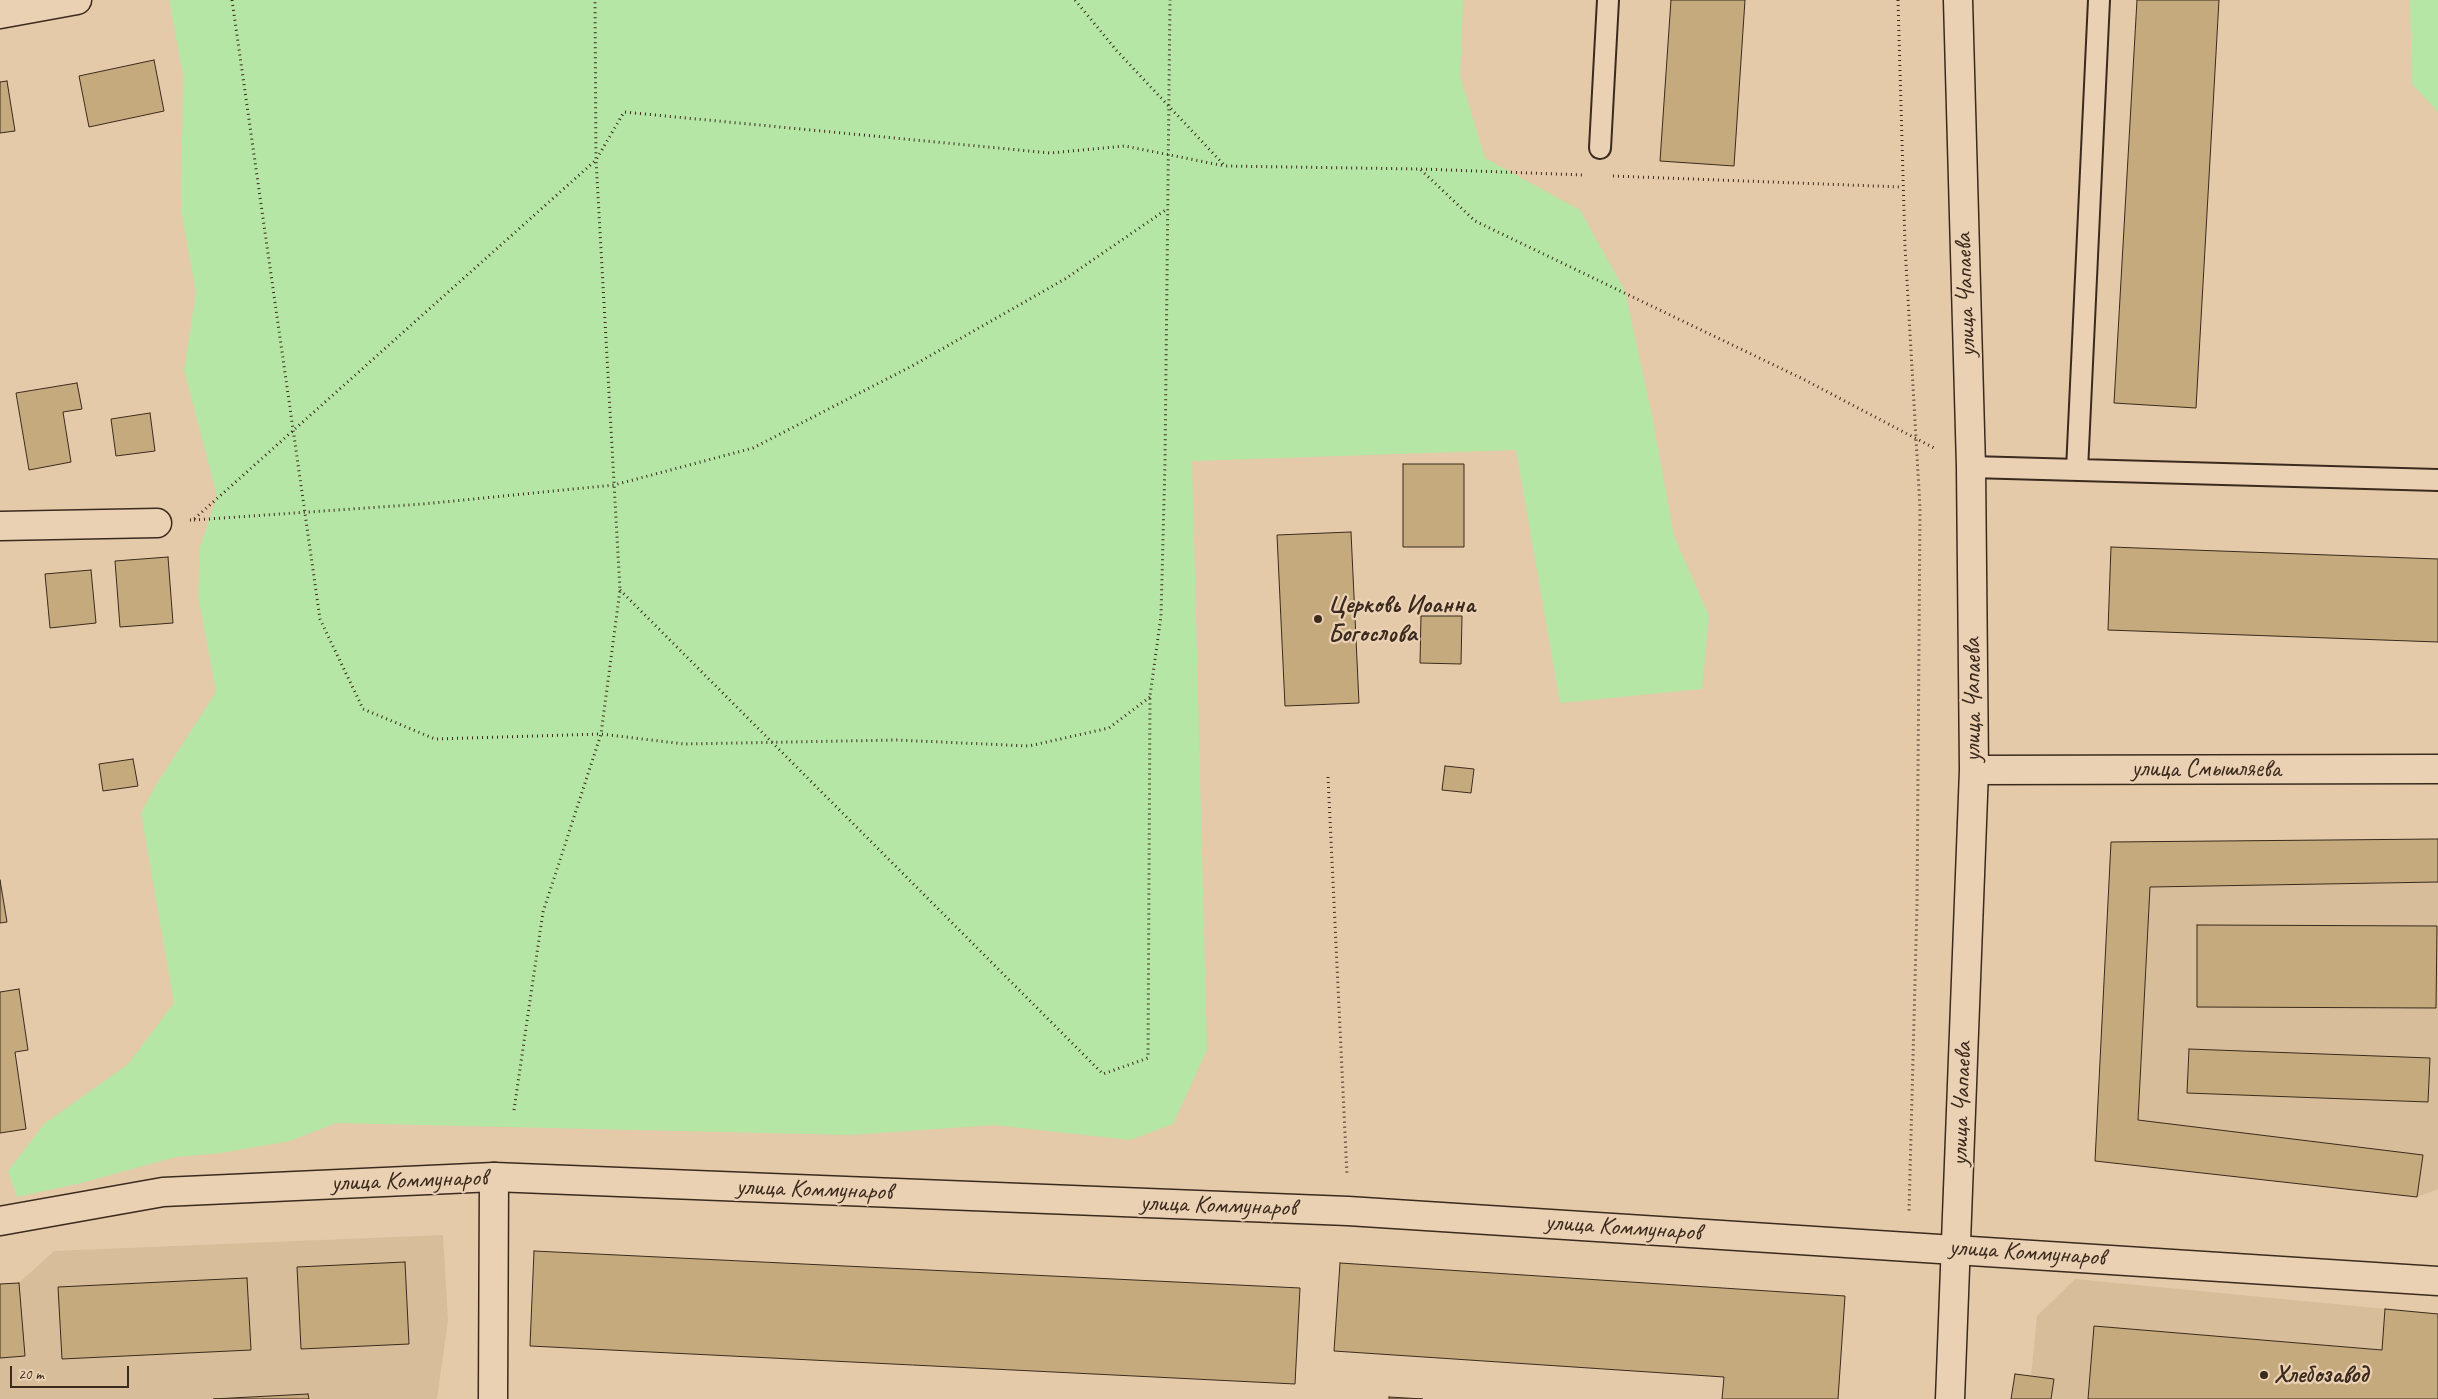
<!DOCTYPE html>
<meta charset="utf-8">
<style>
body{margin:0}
#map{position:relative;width:2438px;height:1399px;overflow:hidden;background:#e4caa9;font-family:Caveat,sans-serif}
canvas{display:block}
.scale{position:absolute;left:10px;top:1366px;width:119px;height:22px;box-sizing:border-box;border:2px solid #3b2a1e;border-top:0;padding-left:6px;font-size:15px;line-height:18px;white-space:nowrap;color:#3b2a1e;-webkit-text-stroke:4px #ebd1b3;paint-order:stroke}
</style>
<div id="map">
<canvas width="2438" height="1399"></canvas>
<div class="scale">20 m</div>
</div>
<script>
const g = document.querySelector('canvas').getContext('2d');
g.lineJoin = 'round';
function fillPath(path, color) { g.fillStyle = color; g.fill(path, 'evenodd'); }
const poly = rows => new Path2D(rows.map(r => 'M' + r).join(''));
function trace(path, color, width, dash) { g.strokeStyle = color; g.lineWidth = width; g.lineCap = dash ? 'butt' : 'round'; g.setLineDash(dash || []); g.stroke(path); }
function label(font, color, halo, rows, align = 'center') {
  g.font = font + ' Caveat,sans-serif'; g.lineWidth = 4.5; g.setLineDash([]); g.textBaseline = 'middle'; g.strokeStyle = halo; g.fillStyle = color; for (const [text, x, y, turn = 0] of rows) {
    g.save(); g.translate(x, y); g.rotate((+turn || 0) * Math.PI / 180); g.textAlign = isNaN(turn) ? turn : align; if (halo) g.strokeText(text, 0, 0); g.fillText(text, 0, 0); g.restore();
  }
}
fillPath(poly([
 [2438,839,2438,1189,2417,1197,2095,1161,2111,842],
 [443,1235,448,1320,437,1399,0,1399,0,1284,19,1283,54,1251],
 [2075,1279,2438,1314,2438,1399,2011,1399,2015,1374,2031,1376,2037,1316]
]), '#d7bd99');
fillPath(poly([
 [169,0,1463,0,1460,76,1485,158,1580,210,1625,291,1652,416,1674,536,1709,616,1702,689,1560,703,1516,450,1192,461,1207,1050,1173,1124,1130,1140,994,1125,851,1135,336,1123,290,1141,221,1153,176,1157,81,1183,17,1197,8,1171,44,1124,128,1064,174,1003,141,813,156,785,216,692,198,595,200,547,217,496,184,370,196,293,181,210,183,75],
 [2410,0,2438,0,2438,112,2412,84]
]), '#b5e6a5');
const building = poly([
 [1671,0,1745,0,1734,166,1660,161,1671,0],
 [2137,0,2219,0,2196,408,2114,403,2137,0],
 [154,60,164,111,89,127,79,76,154,60],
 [7,81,15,131,0,133,0,82,7,81],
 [77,383,82,409,63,412,71,462,29,470,16,393,77,383],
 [150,413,155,451,116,456,111,419,150,413],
 [1403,464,1464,464,1464,547,1403,547,1403,464],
 [1351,532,1359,703,1285,706,1277,535,1351,532],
 [2111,547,2438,559,2438,642,2108,630,2111,547],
 [168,557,173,623,120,627,115,561,168,557],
 [91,570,96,623,50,628,45,574,91,570],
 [1421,616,1462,616,1461,664,1420,663,1421,616],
 [133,759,138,786,103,791,99,764,133,759],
 [1445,766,1474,769,1471,793,1442,790,1445,766],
 [2438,839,2438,882,2150,887,2138,1120,2423,1155,2417,1197,2095,1161,2111,842,2438,839],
 [0,880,7,922,0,923,0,880],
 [2197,925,2437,926,2436,1008,2197,1007,2197,925],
 [19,989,28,1050,15,1052,26,1129,0,1133,0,992,19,989],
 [2189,1049,2430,1058,2428,1102,2187,1093,2189,1049],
 [534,1251,1300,1288,1295,1384,530,1346,534,1251],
 [405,1262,409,1344,301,1349,297,1267,405,1262],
 [1340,1263,1845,1296,1838,1399,1722,1399,1724,1377,1334,1351,1340,1263],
 [247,1278,251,1350,62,1359,58,1287,247,1278],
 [19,1283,25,1356,0,1358,0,1284,19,1283],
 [2385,1309,2438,1314,2438,1399,2088,1399,2094,1326,2382,1350,2385,1309],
 [2015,1374,2054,1379,2051,1399,2011,1399,2015,1374],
 [308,1394,309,1399,213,1399,308,1394],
 [1389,1397,1423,1399,1389,1399,1389,1397]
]);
fillPath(building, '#c4aa7c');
trace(building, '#3b2a1e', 1);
const service = poly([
 [1600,148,1608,0],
 [1971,467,2438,480],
 [2077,470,2099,0]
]);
const minor = poly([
 [0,14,77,0],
 [0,526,157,523],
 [493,1399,494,1177]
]);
const tertiary = poly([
 [1974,770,2438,769],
 [1950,1399,1974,770,1971,467,1958,0]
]);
const secondary = poly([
 [0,1221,163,1192,494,1177,1348,1211,2438,1281]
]);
trace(service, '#3b2a1e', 24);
trace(minor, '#3b2a1e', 31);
trace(tertiary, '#3b2a1e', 31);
trace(secondary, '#3b2a1e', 31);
trace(poly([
 [232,0,320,619,363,709,435,739,601,734,684,744,897,740,1029,746,1109,728,1150,697],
 [1075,0,1117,51,1225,166,1420,169,1475,221,1803,379,1936,449],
 [1898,0,1905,246,1920,508,1917,905,1909,1212],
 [1421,169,1584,175],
 [1613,176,1902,187],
 [190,520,193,520,596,160,624,112,1050,153,1125,146,1225,166],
 [194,520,423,504,614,485,753,448,912,366,1065,279,1167,209],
 [620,590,1103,1074,1148,1058,1150,696,1161,616,1165,462,1170,0],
 [1328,777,1347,1175],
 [514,1110,543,912,601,734,620,590,596,160,595,0]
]), '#3b2a1e', 3, [1, 4]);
trace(service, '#ebd1b3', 20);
trace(minor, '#ebd1b3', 28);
trace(tertiary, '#ebd1b3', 28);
trace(secondary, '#ebd1b3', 28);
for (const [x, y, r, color] of [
 [1318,619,5,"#3b2a1e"],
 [2264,1375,5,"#3b2a1e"]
]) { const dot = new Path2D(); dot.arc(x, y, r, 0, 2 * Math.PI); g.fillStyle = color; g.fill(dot); trace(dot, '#ebd1b3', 2); }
label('25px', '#3b2a1e', '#ebd1b3', [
 ["улица Чапаева",1966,295,-92],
 ["улица Чапаева",1973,700,-90],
 ["улица Смышляева",2206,769],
 ["улица Чапаева",1962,1104,-88],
 ["улица Коммунаров",409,1181,-2],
 ["улица Коммунаров",814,1190,2],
 ["улица Коммунаров",1218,1206,2],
 ["улица Коммунаров",1623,1228,4],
 ["улица Коммунаров",2027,1253,4]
]);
label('bold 25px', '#3b2a1e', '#ebd1b3', [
 ["Церковь Иоанна",1328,605],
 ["Богослова",1328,634],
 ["Хлебозавод",2274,1375]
], 'left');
</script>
